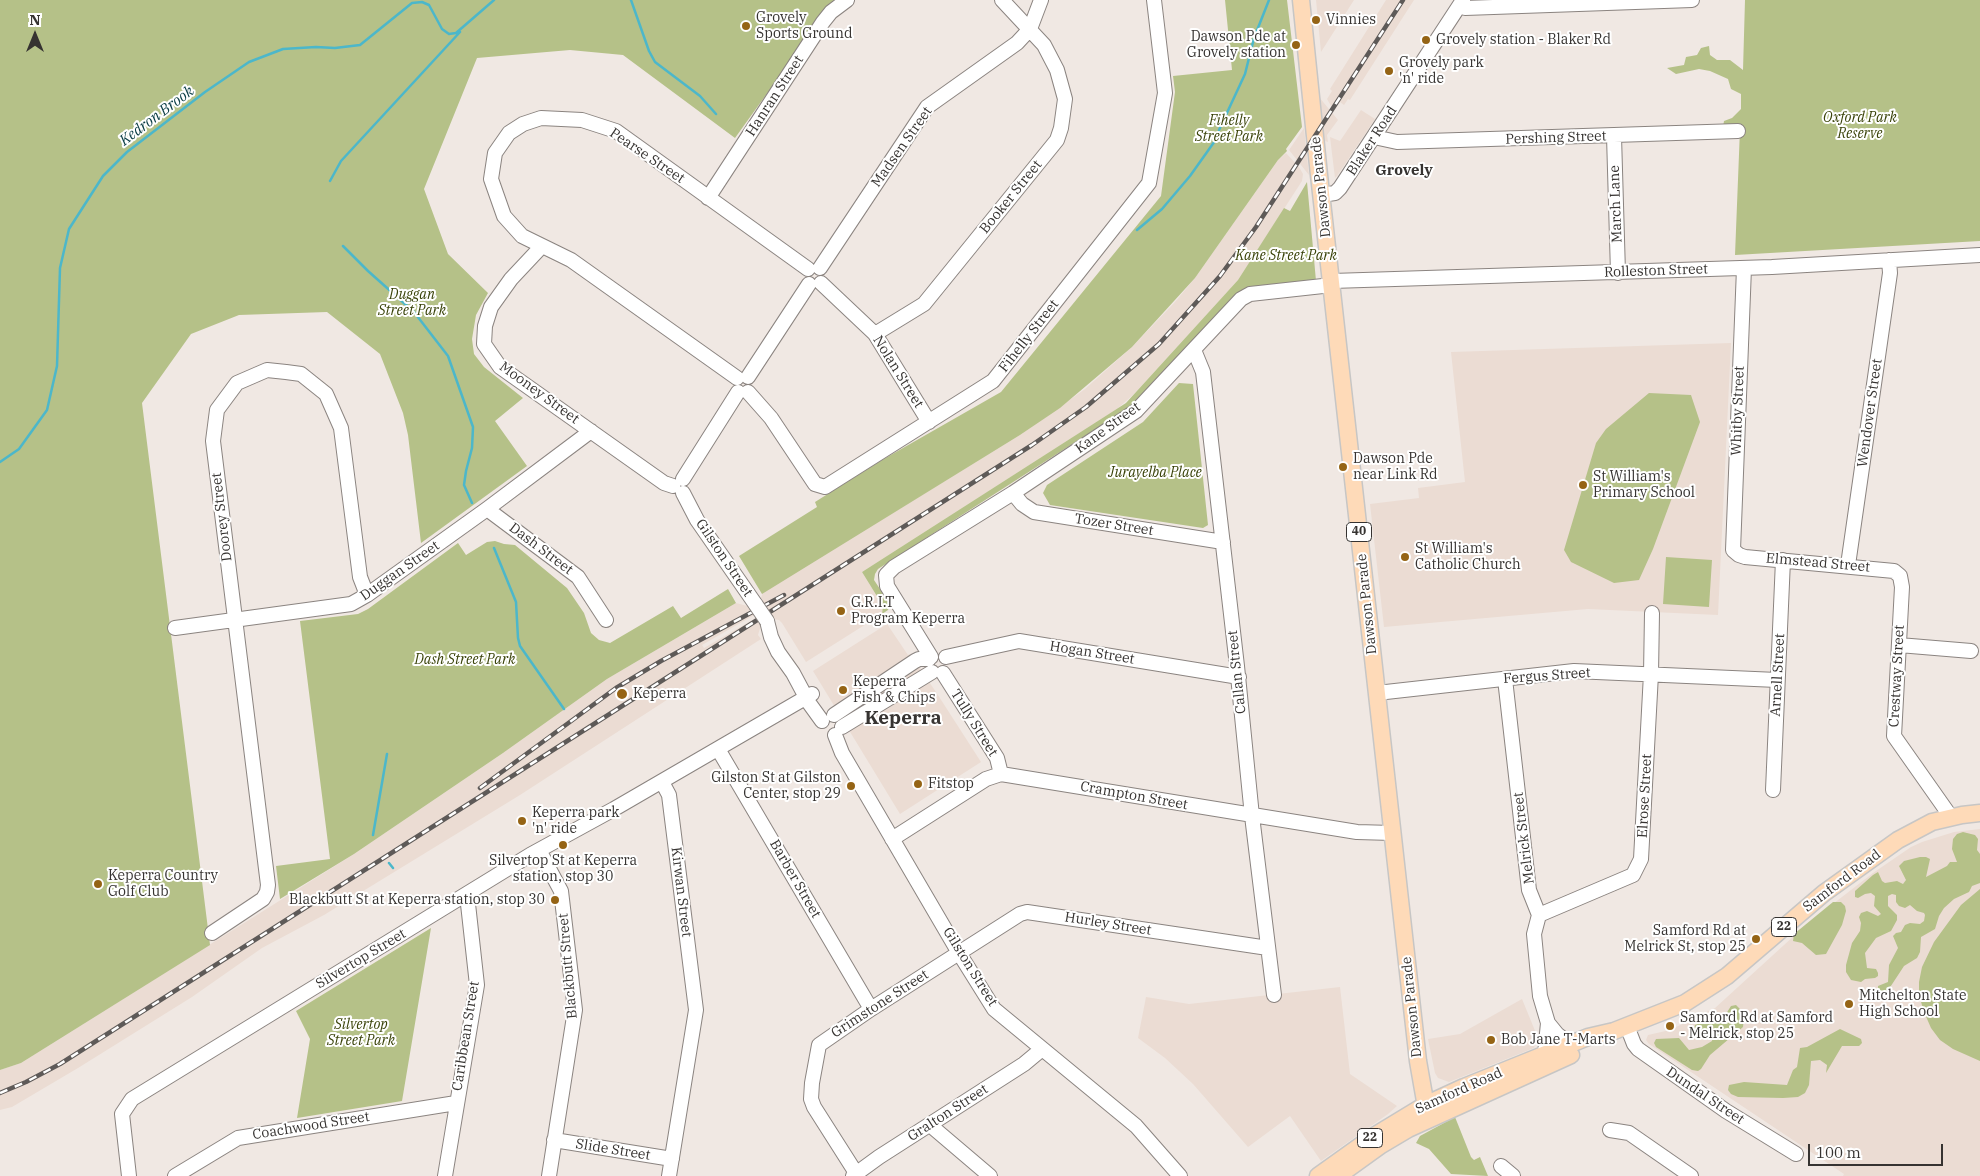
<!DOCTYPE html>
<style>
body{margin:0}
#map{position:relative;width:1980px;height:1176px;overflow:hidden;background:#f0e8e3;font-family:"IBM Plex Serif",serif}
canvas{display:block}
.north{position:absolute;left:10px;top:10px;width:50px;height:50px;-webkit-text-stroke:4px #fff;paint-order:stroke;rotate:0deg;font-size:14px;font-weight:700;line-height:20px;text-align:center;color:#363331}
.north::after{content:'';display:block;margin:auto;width:18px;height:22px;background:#363331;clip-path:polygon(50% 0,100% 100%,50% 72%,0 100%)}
.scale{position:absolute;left:1808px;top:1144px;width:135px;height:22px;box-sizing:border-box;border:2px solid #363331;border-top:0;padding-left:6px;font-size:15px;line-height:18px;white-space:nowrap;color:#363331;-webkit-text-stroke:4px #fff;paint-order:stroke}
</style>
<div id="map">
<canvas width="1980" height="1176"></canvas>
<div class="north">N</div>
<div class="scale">100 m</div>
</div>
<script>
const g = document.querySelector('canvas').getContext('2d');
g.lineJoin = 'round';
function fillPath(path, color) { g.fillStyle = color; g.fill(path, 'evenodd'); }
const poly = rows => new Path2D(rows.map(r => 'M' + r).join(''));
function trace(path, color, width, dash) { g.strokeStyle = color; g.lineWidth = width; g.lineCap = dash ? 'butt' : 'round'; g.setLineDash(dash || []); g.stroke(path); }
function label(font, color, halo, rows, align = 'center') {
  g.font = font + ' "IBM Plex Serif",serif'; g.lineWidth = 4; g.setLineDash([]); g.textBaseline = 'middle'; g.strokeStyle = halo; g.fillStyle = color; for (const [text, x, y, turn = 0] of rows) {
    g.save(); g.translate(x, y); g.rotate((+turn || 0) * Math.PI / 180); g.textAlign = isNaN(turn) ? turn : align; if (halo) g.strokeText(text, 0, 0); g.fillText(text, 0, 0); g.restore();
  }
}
fillPath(poly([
 [1316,0,1354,0,1321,52],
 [1386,0,1414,0,1350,100,1348,99,1344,105,1340,102,1334,111,1327,99,1332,91,1330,89],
 [1319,97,1338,120,1327,135,1328,142,1325,141],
 [1361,110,1375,119,1337,176,1335,178,1330,137,1340,141],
 [1304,128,1309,175,1289,150],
 [1286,153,1299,167,1303,174,1302,181,1238,280,1134,394,1117,409,862,572,883,606,882,614,806,662,782,623,779,620,773,619,761,598,763,592,1020,435,1085,389,1132,347,1175,302,1195,278,1278,160],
 [1731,343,1718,615,1588,609,1384,627,1370,504,1419,498,1418,488,1465,482,1451,352],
 [736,603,751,607,754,615,702,645,704,648,756,618,761,625,758,635,761,639,520,795,324,915,262,948,192,997,78,1068,12,1107,0,1110,0,1070,21,1063,354,854,503,753,607,679],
 [887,624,908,655,910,654,936,692,981,762,900,814,813,671],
 [1980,829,1980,1176,1843,1176,1844,1174,1649,1044,1646,1040,1648,1035,1670,1030,1715,1008,1807,924,1873,873,1911,847,1922,842,1954,832],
 [1340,987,1350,1074,1397,1106,1388,1114,1321,1161,1290,1116,1248,1147,1193,1084,1165,1058,1138,1038,1146,997,1189,1004],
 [1522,999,1538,1038,1534,1048,1449,1082,1438,1078,1435,1073,1428,1039,1460,1034]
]), '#ebdcd3');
fillPath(poly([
 [0,0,837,0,832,3,735,138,623,55,570,50,477,58,424,189,448,254,488,293,476,315,472,339,474,354,484,367,523,398,495,421,527,466,421,543,408,435,403,413,380,354,327,312,239,315,191,334,142,403,210,945,21,1063,0,1070],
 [1225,0,1287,0,1302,127,1286,149,1287,151,1278,160,1195,278,1132,347,1060,408,1020,435,762,594,739,556,817,507,815,502,882,460,1001,392,1161,196,1175,92,1173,76,1232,70],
 [1745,0,1980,0,1980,241,1735,255,1740,129,1723,127,1724,121,1732,118,1741,109,1741,94,1731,89,1728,79,1710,71,1699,69,1676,74,1667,68,1684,65,1686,57,1697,55,1701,48,1709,46,1710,55,1717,60,1730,60,1743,70],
 [1307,182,1316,281,1256,287,1136,403,878,569,875,574,874,580,890,604,888,610,882,614,883,606,862,572,1126,403,1238,280,1284,208,1290,211],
 [1179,383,1193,384,1208,525,1203,528,1050,505,1043,493,1047,485,1143,422],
 [1649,393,1691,395,1700,422,1653,549,1639,580,1614,583,1571,562,1564,550,1596,443,1606,429],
 [495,541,504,544,515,545,567,588,584,613,591,633,599,640,610,643,673,606,681,618,728,589,736,603,607,679,503,753,354,854,280,899,276,866,330,859,300,621,358,614,368,609,458,543,466,555,487,542],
 [1666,557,1712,560,1709,607,1663,604],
 [1963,832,1975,835,1978,839,1977,850,1980,854,1980,883,1972,886,1969,892,1954,899,1944,908,1939,916,1935,929,1921,937,1920,952,1917,958,1904,966,1885,995,1880,994,1878,992,1878,986,1888,982,1889,965,1898,948,1893,936,1896,933,1901,932,1905,925,1910,923,1920,924,1924,921,1925,915,1924,913,1917,911,1910,905,1905,908,1899,906,1896,902,1896,895,1892,894,1888,896,1888,906,1897,915,1897,920,1891,931,1876,938,1865,953,1867,968,1876,969,1878,973,1878,976,1875,978,1865,979,1861,982,1851,980,1846,972,1846,965,1852,943,1860,931,1861,923,1859,917,1861,913,1867,911,1878,916,1881,914,1874,906,1875,896,1871,893,1865,894,1858,898,1855,897,1855,891,1873,875,1878,872,1882,881,1885,883,1897,881,1903,884,1906,880,1899,866,1904,861,1920,857,1926,857,1930,859,1926,877,1947,866,1950,862,1957,862,1952,849,1953,839,1957,834],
 [1980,889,1980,1061,1953,1049,1940,1040,1931,1028,1924,1012,1919,995,1919,982,1922,967,1934,942,1961,905],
 [1833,902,1841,902,1845,906,1846,911,1842,925,1826,954,1816,955,1802,943,1793,941,1794,934],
 [431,928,402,1101,297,1118,310,1039,296,1011],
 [1736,1005,1741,1010,1744,1017,1743,1027,1710,1055,1701,1069,1698,1071,1692,1070,1656,1047,1654,1043,1656,1039,1679,1038,1689,1050,1702,1047,1712,1041,1713,1035,1707,1033,1701,1037,1693,1036,1695,1025,1709,1020,1714,1023,1724,1017,1731,1006],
 [1840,1029,1861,1039,1862,1043,1859,1046,1842,1046,1826,1073,1827,1065,1820,1060,1811,1061,1809,1085,1805,1093,1798,1097,1783,1098,1738,1097,1731,1094,1728,1090,1729,1085,1744,1082,1787,1085,1793,1070,1797,1067,1800,1048,1807,1047],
 [1455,1117,1471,1157,1474,1160,1480,1157,1488,1176,1451,1174,1429,1149,1416,1143,1420,1136]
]), '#b5c188');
trace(poly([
 [631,0,649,51,655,62,700,96,716,114],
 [1219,130,1245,74,1254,38,1269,0],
 [330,181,341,161,460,32],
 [1137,230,1162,209,1190,176,1217,138],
 [343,246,368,271,414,312,448,356,473,427,472,448,466,471,464,485,472,503],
 [0,462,19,449,47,410,57,366,60,268,69,229,103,176,127,152,205,92,249,62,283,49,316,47,335,48,360,45,412,3,422,2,429,5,442,29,449,34,456,33,494,0],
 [494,548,516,602,518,638,520,646,564,709],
 [373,835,387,754],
 [389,863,393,868]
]), '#4cb7ca', 2.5);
const minor = poly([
 [1460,5,1465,8,1692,0],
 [1614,136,1618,273],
 [1374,137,1397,142,1738,131],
 [1321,195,1335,193,1340,188,1463,0],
 [708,198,823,22,831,12,847,0],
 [542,246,511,279,491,307,485,326,484,344,500,367,664,483,673,486],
 [820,268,927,107,1017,43,1030,29,1041,0],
 [1744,268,1733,550,1739,555,1745,557,1894,571,1900,576,1902,587,1894,736,1951,817],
 [1332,281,1772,267,1980,255],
 [821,283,875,334,929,422],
 [875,334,924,304,1057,140,1061,128,1065,99,1057,70,1044,45,1002,0],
 [1194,350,1203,372,1237,666,1252,816,1274,995],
 [748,377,809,284],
 [737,378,571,260,522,236,504,216,491,179,495,153,509,133,523,124,541,118,582,120,616,131,808,269],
 [748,392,771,418,815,484,825,487,993,381,1149,183,1165,93,1154,0],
 [683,479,738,392],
 [683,493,697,520,756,605],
 [1013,493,1022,504,1034,512,1223,542],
 [487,509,578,577,606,620],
 [1848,565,1890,273,1889,260],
 [767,621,771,637,778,652,793,673,809,703,822,721],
 [175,628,351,604,367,595,487,509,591,431],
 [1899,645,1971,651],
 [931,657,887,586,886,575,894,567,1013,493,1136,411,1241,299,1250,294,1332,285],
 [946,657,1019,641,1239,677],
 [943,673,997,758,1001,774],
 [1505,679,1529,890,1539,915,1534,934,1540,996,1548,1023,1557,1034,1570,1044],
 [1377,693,1574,671,1777,680],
 [834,715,915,661,919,659,929,659],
 [842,727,932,672],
 [835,735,842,753,859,782,959,953,994,1009,1136,1126,1180,1176],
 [718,749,871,1009],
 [662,782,669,795,696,1010,669,1176],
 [1773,790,1783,560],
 [892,839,986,779,1001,774,1357,832,1392,833],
 [539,850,561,891,575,1010,549,1176],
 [1539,915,1633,875,1641,859,1651,674,1652,613],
 [212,933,263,899,267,892,268,885,213,441,217,410,237,383,267,370,286,372,301,374,326,394,341,428,360,577,367,595],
 [1627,1026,1634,1044,1638,1049,1726,1111,1796,1154],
 [1545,1054,1548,1023],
 [930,1125,990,1176],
 [1610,1130,1629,1133,1691,1176],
 [554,1140,672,1159],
 [1501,1166,1513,1176],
 [856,1173,814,1107,811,1099,812,1083,819,1045,871,1009,1020,914,1027,912,1268,948],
 [129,1176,122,1114,132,1099,530,855,614,809,812,694],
 [175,1176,238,1138,456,1103],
 [445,1176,477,985,467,895],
 [853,1176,879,1157,1024,1064,1042,1049]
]);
const major = poly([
 [1301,0,1319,175,1418,1061,1428,1118],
 [1318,1176,1374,1136,1425,1105,1464,1087,1588,1037,1614,1031,1685,1003,1727,976,1824,893,1898,840,1932,822,1962,815,1980,813],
 [1338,1176,1381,1145,1408,1129,1571,1055]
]);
trace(minor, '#8b8480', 16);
trace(major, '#c7c6c5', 19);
trace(minor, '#fff', 14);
trace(major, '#fedab8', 16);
const rail = poly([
 [480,788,616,688,661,661,784,595],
 [0,1093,26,1082,60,1064,1032,445,1086,407,1159,344,1220,276,1256,227,1403,0]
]);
trace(rail, '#5e5a58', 4.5);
trace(rail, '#fff', 2.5, [8]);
const minorBridge = poly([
 [756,605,767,621]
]);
trace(minorBridge, '#8b8480', 16, []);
trace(minorBridge, '#fff', 14);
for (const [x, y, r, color] of [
 [1316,20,5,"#956415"],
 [746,26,5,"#956415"],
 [1426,40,5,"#956415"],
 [1296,45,5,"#956415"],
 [1389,71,5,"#956415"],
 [1343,467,5,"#956415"],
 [1583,485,5,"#956415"],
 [1405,557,5,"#956415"],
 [841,611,5,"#956415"],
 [843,690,5,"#956415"],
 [622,694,6,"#956415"],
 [918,784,5,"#956415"],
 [851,786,5,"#956415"],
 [522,821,5,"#956415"],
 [563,845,5,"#956415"],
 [98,884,5,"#956415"],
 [555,900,5,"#956415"],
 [1756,939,5,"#956415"],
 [1849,1004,5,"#956415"],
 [1670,1026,5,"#956415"],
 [1491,1040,5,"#956415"]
]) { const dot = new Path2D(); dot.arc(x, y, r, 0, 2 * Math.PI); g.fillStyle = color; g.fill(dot); trace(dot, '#fff', 2); }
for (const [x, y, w] of [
 [1359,532,25],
 [1784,927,25],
 [1370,1138,25]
]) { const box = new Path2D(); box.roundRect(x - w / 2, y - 9.5, w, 19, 4); g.fillStyle = '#fff'; g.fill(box); trace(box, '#363331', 1); }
label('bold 12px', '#363331', null, [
 ["40",1359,532],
 ["22",1784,927],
 ["22",1370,1138]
]);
label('14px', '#363331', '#fff', [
 ["Grovely",756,18],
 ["Sports Ground",756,34],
 ["Vinnies",1326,20],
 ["Dawson Pde at",1286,37,"right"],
 ["Grovely station",1286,53,"right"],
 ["Grovely station - Blaker Rd",1436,40],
 ["Grovely park",1399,63],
 ["'n' ride",1399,79],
 ["Dawson Pde",1353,459],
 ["near Link Rd",1353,475],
 ["St William's",1593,477],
 ["Primary School",1593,493],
 ["St William's",1415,549],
 ["Catholic Church",1415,565],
 ["G.R.I.T",851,603],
 ["Program Keperra",851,619],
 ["Keperra",853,682],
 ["Fish & Chips",853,698],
 ["Keperra",633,694],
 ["Gilston St at Gilston",841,778,"right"],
 ["Center, stop 29",841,794,"right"],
 ["Fitstop",928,784],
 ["Keperra park",532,813],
 ["'n' ride",532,829],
 ["Silvertop St at Keperra",563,861,"center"],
 ["station, stop 30",563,877,"center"],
 ["Keperra Country",108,876],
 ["Golf Club",108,892],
 ["Blackbutt St at Keperra station, stop 30",545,900,"right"],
 ["Samford Rd at",1746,931,"right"],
 ["Melrick St, stop 25",1746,947,"right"],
 ["Mitchelton State",1859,996],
 ["High School",1859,1012],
 ["Samford Rd at Samford",1680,1018],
 ["- Melrick, stop 25",1680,1034],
 ["Bob Jane T-Marts",1501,1040]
], 'left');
label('14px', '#363331', '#fff', [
 ["Hanran Street",775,96,-57],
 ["Pershing Street",1556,138,-2],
 ["Blaker Road",1372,141,-57],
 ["Madsen Street",902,147,-55],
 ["Pearse Street",647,156,34],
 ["Dawson Parade",1321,187,-96],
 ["Booker Street",1011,197,-51],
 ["March Lane",1616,204,-92],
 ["Rolleston Street",1656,271,-2],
 ["Fihelly Street",1029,336,-52],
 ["Nolan Street",898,372,58],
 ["Mooney Street",539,393,36],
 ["Whitby Street",1738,411,-88],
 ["Wendover Street",1870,413,-82],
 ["Kane Street",1108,428,-36],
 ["Doorey Street",222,517,-97],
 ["Tozer Street",1114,525,9],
 ["Dash Street",541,549,37],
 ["Gilston Street",724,558,56],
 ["Elmstead Street",1818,563,5],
 ["Duggan Street",400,571,-35],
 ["Dawson Parade",1367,604,-96],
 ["Hogan Street",1092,653,9],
 ["Callan Street",1237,672,-96],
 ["Arnell Street",1778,675,-87],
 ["Fergus Street",1547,676,-4],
 ["Crestway Street",1897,676,-87],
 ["Tully Street",974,723,58],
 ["Crampton Street",1134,796,10],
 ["Elrose Street",1645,796,-87],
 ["Melrick Street",1524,838,-97],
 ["Barber Street",795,879,60],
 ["Samford Road",1842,881,-37],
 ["Kirwan Street",681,892,83],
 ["Hurley Street",1108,924,9],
 ["Silvertop Street",361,959,-31],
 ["Blackbutt Street",568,966,-95],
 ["Gilston Street",970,967,58],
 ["Grimstone Street",880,1004,-33],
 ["Dawson Parade",1412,1007,-96],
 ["Caribbean Street",466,1036,-81],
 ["Samford Road",1459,1091,-24],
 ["Dundal Street",1705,1096,34],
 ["Gralton Street",948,1113,-33],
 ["Coachwood Street",311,1126,-9],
 ["Slide Street",613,1150,9]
]);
label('italic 14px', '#394208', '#fff', [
 ["Oxford Park",1860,118],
 ["Reserve",1860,134],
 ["Fihelly",1229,121],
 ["Street Park",1229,137],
 ["Kane Street Park",1286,256],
 ["Duggan",412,295],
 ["Street Park",412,311],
 ["Jurayelba Place",1155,473],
 ["Dash Street Park",465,660],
 ["Silvertop",361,1025],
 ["Street Park",361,1041]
]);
label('italic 15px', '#083b43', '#fff', [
 ["Kedron Brook",157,116,-37]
]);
label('bold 15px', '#363331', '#fff', [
 ["Grovely",1404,171]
]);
label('bold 19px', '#363331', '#fff', [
 ["Keperra",903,719]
]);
</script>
